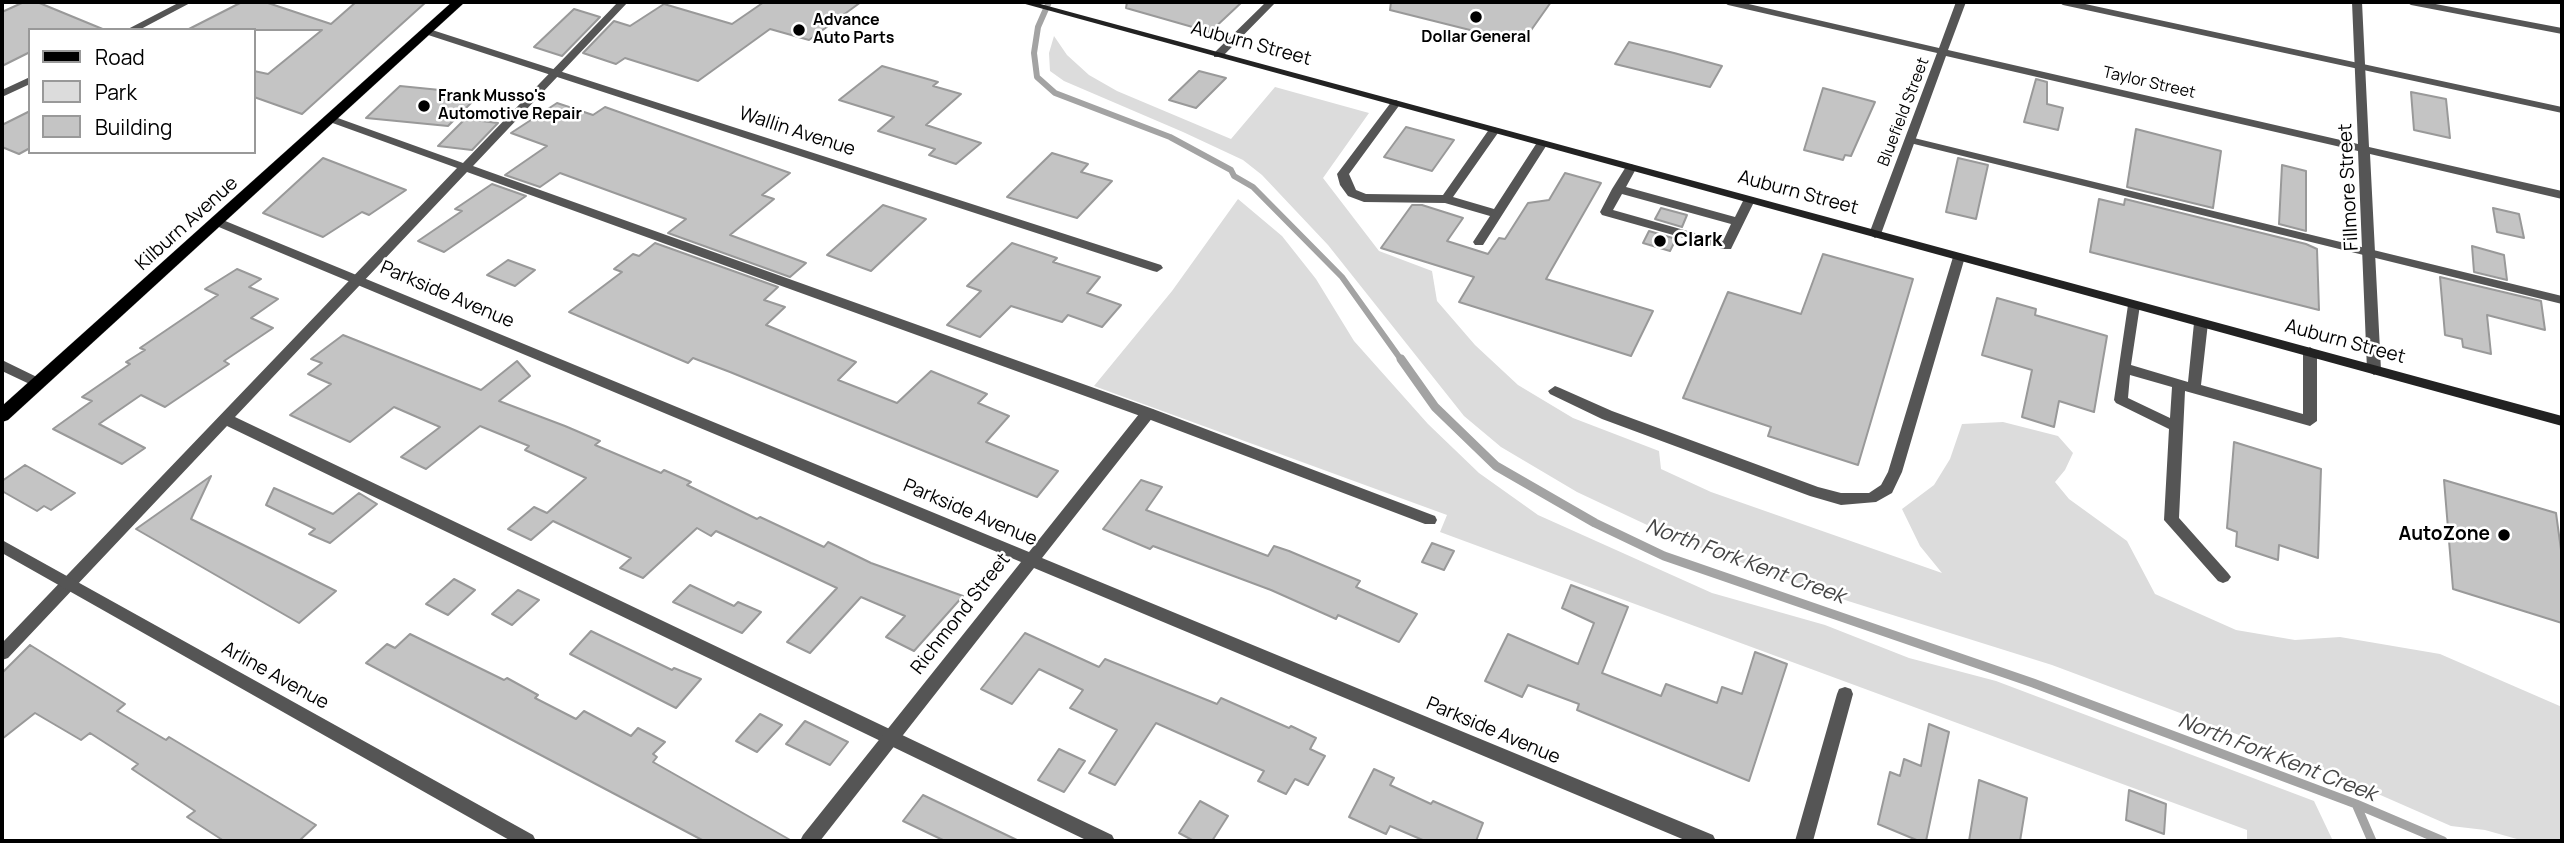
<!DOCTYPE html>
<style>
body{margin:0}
#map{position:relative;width:2564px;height:843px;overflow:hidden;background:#fff;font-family:Manrope,sans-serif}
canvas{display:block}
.frame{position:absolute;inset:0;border:4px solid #000;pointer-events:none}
.legend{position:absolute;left:28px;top:28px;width:228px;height:126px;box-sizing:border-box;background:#fff;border:2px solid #999;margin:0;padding:9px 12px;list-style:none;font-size:21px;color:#000}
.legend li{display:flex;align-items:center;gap:14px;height:35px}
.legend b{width:35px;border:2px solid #999}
</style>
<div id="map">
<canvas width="2564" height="843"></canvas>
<div class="frame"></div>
<ul class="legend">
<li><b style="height:9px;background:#000"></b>Road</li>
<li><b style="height:19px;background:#dcdcdc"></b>Park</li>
<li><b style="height:19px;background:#c4c4c4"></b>Building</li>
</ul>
</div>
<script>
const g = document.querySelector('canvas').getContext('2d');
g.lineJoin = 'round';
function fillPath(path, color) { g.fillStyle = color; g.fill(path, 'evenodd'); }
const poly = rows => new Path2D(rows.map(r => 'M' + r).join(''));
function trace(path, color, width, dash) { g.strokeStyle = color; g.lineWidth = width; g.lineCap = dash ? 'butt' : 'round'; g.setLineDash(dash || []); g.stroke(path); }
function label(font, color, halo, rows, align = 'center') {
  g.font = font + ' Manrope,sans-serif'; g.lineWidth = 5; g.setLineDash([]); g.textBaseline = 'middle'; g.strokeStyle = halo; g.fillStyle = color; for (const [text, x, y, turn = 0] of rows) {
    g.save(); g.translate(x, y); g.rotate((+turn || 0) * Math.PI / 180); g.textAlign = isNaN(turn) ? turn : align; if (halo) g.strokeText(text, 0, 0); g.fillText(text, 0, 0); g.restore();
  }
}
fillPath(poly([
 [1054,36,1067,55,1089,75,1117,91,1231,139,1275,87,1369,113,1323,178,1379,251,1432,271,1437,301,1475,345,1518,385,1573,418,1659,451,1661,469,1711,492,1942,573,1920,546,1902,509,1934,485,1950,459,1962,424,2003,422,2058,436,2073,453,2065,470,2055,482,2069,499,2127,541,2155,594,2236,630,2295,640,2340,637,2440,654,2562,707,2562,841,2524,841,2485,830,2451,826,2271,747,2052,665,1848,601,1679,540,1577,492,1501,447,1464,416,1328,245,1262,175,1243,160,1183,132,1064,81,1050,71,1049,53],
 [1238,199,1282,236,1316,279,1354,341,1428,424,1479,473,1538,515,1712,593,1825,625,1909,658,1996,681,2314,801,2333,841,2247,841,2247,830,1440,532,1447,515,1094,386,1172,291]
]), '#dcdcdc');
trace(poly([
 [1049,2,1038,27,1034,53,1037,77,1055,93,1170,137,1231,170,1234,176,1253,187,1342,277,1402,361]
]), '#a3a3a3', 6);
trace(poly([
 [1401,359,1435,407,1496,466,1595,523,1664,556,2033,683,2356,804,2443,841],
 [2356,804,2372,841]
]), '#a3a3a3', 9);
const building = poly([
 [24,2,37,2,105,30,30,30,30,52,2,66,2,12,24,2],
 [242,2,265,2,331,24,356,2,426,2,302,114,254,97,254,71,268,74,322,30,187,30,242,2],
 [764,2,861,2,809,40,770,29,698,81,625,58,616,64,583,53,614,21,630,26,664,4,732,24,764,2],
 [1127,2,1242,2,1210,32,1126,8,1127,2],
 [1391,2,1551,2,1522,43,1390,10,1391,2],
 [574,9,600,17,562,56,534,47,574,9],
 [1629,42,1674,53,1722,66,1710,87,1615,64,1629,42],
 [882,66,938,82,933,86,961,94,926,125,981,143,956,164,929,155,935,149,878,131,894,117,839,100,882,66],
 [1199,71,1226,78,1196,108,1169,100,1199,71],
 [2036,79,2047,82,2047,104,2063,108,2058,130,2024,122,2036,79],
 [400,86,480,94,448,126,366,118,400,86],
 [1823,88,1875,102,1851,156,1845,155,1843,160,1804,150,1823,88],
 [2411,92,2446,99,2450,138,2414,130,2411,92],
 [557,103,593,115,605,107,790,173,762,195,774,199,730,235,806,263,790,277,668,233,686,219,560,173,540,187,505,175,547,146,511,133,557,103],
 [30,111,30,148,19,154,2,147,2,125,30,111],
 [465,119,498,123,472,150,438,146,465,119],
 [1406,127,1454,140,1432,171,1384,157,1406,127],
 [2136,129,2221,151,2213,208,2127,187,2136,129],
 [1052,153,1088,164,1081,172,1112,181,1077,218,1007,197,1052,153],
 [323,158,406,190,369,215,362,212,323,237,263,213,323,158],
 [1958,158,1988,165,1976,219,1946,212,1958,158],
 [2282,165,2306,171,2306,231,2279,224,2282,165],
 [1565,173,1601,183,1546,279,1653,311,1631,356,1459,302,1474,277,1381,248,1412,205,1422,205,1463,218,1447,241,1488,254,1499,238,1505,239,1528,203,1549,200,1565,173],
 [492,184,526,196,444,252,418,241,462,211,455,209,492,184],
 [2099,199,2124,205,2125,199,2306,244,2317,249,2319,310,2090,252,2099,199],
 [883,205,926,219,871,271,827,255,883,205],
 [1661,208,1687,215,1682,227,1655,219,1661,208],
 [2493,208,2519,214,2524,238,2497,232,2493,208],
 [1649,231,1676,239,1670,251,1643,243,1649,231],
 [655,243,778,287,764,300,785,307,766,325,856,362,838,380,897,403,931,371,987,394,978,403,1009,416,986,442,1058,471,1037,497,730,372,693,358,688,363,569,312,622,272,614,269,633,254,639,256,655,243],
 [1012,243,1057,258,1053,262,1100,277,1087,293,1121,305,1102,327,1068,315,1062,322,1011,306,980,337,947,325,981,291,967,286,1012,243],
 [2472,246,2504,255,2507,280,2474,272,2472,246],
 [1823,254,1913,279,1858,465,1768,436,1771,427,1683,398,1728,292,1801,314,1823,254],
 [508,260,535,270,515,286,487,275,508,260],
 [237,269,261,279,249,287,278,299,251,318,273,328,224,361,229,364,165,407,141,395,99,424,145,448,122,464,53,429,92,401,82,397,130,364,126,362,145,350,140,348,218,295,205,289,237,269],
 [2440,277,2541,301,2545,330,2487,315,2491,354,2463,347,2462,339,2445,335,2440,277],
 [1997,298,2036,309,2035,315,2107,336,2094,412,2059,401,2054,427,2022,417,2032,370,1982,355,1997,298],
 [343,335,481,390,517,361,530,376,499,401,565,426,600,441,595,445,661,473,664,470,691,482,687,485,757,519,760,517,824,547,828,542,871,563,963,596,914,651,886,637,905,616,861,597,810,653,787,642,837,588,716,531,711,536,697,528,643,578,620,568,631,558,553,521,531,540,508,529,534,507,547,513,586,478,525,450,529,446,480,426,426,469,401,457,440,427,394,407,350,442,290,415,331,384,308,374,322,363,311,359,343,335],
 [2234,442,2321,469,2318,558,2279,545,2278,560,2236,546,2237,532,2227,528,2234,442],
 [25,465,75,493,51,510,44,506,37,511,2,491,2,481,25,465],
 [211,476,191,519,336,591,299,623,136,529,211,476],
 [1141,480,1162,487,1146,510,1268,556,1274,546,1289,551,1360,581,1356,587,1417,614,1399,642,1338,615,1336,619,1271,590,1153,546,1150,549,1103,529,1141,480],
 [2444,480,2556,513,2562,557,2562,623,2453,589,2444,480],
 [274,488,333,514,359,493,377,504,330,543,309,534,315,529,266,505,274,488],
 [1432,543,1454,551,1444,570,1422,562,1432,543],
 [454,579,475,590,448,615,426,604,454,579],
 [690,585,734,606,738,602,761,612,742,633,673,602,690,585],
 [1571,585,1628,607,1602,673,1661,696,1666,684,1717,703,1722,687,1742,694,1755,652,1787,664,1749,781,1577,710,1579,704,1528,685,1522,697,1485,681,1508,634,1578,664,1594,623,1562,608,1571,585],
 [518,590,539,600,512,625,492,614,518,590],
 [591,631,672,670,674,668,701,679,676,708,570,654,591,631],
 [1025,633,1099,667,1105,659,1217,704,1221,698,1289,728,1291,726,1316,738,1310,749,1325,756,1308,785,1295,779,1286,794,1258,781,1264,771,1156,723,1115,785,1089,773,1117,730,1070,708,1083,690,1039,669,1012,704,981,689,1025,633],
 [410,634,504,680,507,678,538,695,535,698,576,719,584,711,631,736,638,728,665,742,653,754,657,757,653,762,792,841,704,841,366,663,387,644,395,648,410,634],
 [30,645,125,704,117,711,166,740,169,737,316,825,299,841,224,841,187,817,195,811,132,769,138,764,90,733,81,740,35,713,2,739,2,673,30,645],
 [760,714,782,725,757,752,736,741,760,714],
 [805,721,848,742,830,765,786,744,805,721],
 [1929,724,1949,732,1926,841,1919,841,1878,824,1890,772,1900,776,1904,759,1921,766,1929,724],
 [1059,749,1085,761,1064,792,1038,780,1059,749],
 [1374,769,1394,778,1390,785,1431,804,1433,801,1483,823,1476,841,1425,841,1390,826,1386,834,1349,817,1374,769],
 [1979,780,2027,798,2020,841,1969,841,1979,780],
 [2129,790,2166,804,2164,834,2126,820,2129,790],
 [923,795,1019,841,945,841,903,821,923,795],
 [1200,801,1228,816,1212,841,1194,841,1179,833,1200,801]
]);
fillPath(building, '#c4c4c4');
trace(building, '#999', 2);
const primary = poly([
 [452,2,465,2,8,420,2,422,2,406,452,2]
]);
trace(primary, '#dbdbdb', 1);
fillPath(poly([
 [618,2,628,2,473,166,1153,409,1435,516,1437,520,1435,524,1425,524,1143,417,467,172,235,417,1112,835,1115,841,1088,841,227,426,8,658,2,660,2,643,457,168,327,121,327,117,335,117,463,163,618,2],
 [2058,2,2076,2,2562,107,2562,113,2063,5,2058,2],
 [1396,100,1401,103,1349,174,1356,190,1366,194,1443,195,1490,128,1494,127,1500,130,1453,197,1494,209,1538,141,1542,140,1548,143,1483,245,1475,245,1473,242,1490,216,1445,203,1364,202,1348,196,1340,185,1337,174,1392,101,1396,100],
 [1910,137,2562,296,2562,304,1906,142,1906,138,1910,137],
 [1631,164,1637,167,1626,187,1735,217,1745,197,1753,197,1755,200,1731,249,1723,249,1602,215,1600,212,1612,189,1627,165,1631,164],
 [1622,194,1731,224,1723,241,1613,210,1622,194],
 [1959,253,1965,257,1902,472,1892,493,1876,502,1841,505,1810,496,1602,419,1550,394,1548,391,1555,386,1560,388,1612,411,1818,487,1841,493,1869,493,1881,485,1888,472,1953,257,1959,253],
 [2134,301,2140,305,2131,365,2188,382,2194,323,2196,320,2206,320,2208,323,2201,385,2303,414,2303,352,2310,347,2317,352,2317,421,2310,426,2185,391,2179,518,2228,573,2231,577,2228,581,2223,583,2218,581,2164,520,2169,429,2116,403,2114,400,2128,305,2134,301],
 [2130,375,2172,387,2170,418,2128,398,2130,375]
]), '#555');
fillPath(poly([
 [180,2,192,2,139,30,126,30,180,2],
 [1266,2,1276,2,1222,57,1214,57,1214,53,1266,2],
 [1723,2,1740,2,1939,48,1956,2,1966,2,1948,50,2358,144,2352,2,2362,2,2369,147,2562,191,2562,199,2370,154,2381,370,2374,375,2367,370,2358,151,1946,56,1881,234,1875,238,1869,234,1937,53,1728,5,1723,2],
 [2406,2,2425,2,2562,28,2562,34,2411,5,2406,2],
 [426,28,1161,265,1163,268,1157,272,1153,271,422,33,422,29,426,28],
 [30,77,30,84,2,97,2,90,30,77],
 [218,218,1029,552,1143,409,1153,409,1155,413,1153,417,1042,558,1713,835,1716,841,1687,841,1034,568,820,841,800,841,803,835,1021,562,214,225,212,222,218,218],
 [2,360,43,380,45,383,38,388,2,371,2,360],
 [2,540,533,835,536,841,511,841,2,553,2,540],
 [1845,687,1851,689,1853,694,1813,841,1795,841,1837,694,1839,689,1845,687]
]), '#555');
fillPath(poly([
 [1018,2,1033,2,2562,416,2562,426,1018,2]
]), '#222');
fillPath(primary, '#000');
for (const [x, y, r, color] of [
 [1476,17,7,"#000"],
 [799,30,7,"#000"],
 [424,106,7,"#000"],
 [1660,241,7,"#000"],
 [2504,535,7,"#000"]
]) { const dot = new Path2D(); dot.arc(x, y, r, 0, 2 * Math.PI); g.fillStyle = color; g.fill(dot); trace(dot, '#fff', 2.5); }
label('bold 16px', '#000', '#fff', [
 ["Advance",813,21],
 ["Auto Parts",813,39],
 ["Dollar General",1476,38,"center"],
 ["Frank Musso's",438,97],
 ["Automotive Repair",438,115]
], 'left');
label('16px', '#000', '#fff', [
 ["Taylor Street",2149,83,13],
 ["Bluefield Street",1904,112,-69]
]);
label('19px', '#000', '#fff', [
 ["Auburn Street",1251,44,15],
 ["Wallin Avenue",797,132,18],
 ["Fillmore Street",2349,187,-93],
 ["Auburn Street",1798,193,15],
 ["Kilburn Avenue",187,224,-42],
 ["Parkside Avenue",447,295,23],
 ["Auburn Street",2345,342,15],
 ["Parkside Avenue",970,513,23],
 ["Richmond Street",961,614,-52],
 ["Arline Avenue",275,676,29],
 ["Parkside Avenue",1493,731,23]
]);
label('bold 19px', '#000', '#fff', [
 ["Clark",1674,241],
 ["AutoZone",2490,535,"right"]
], 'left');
label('italic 21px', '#444', '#fff', [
 ["North Fork Kent Creek",1745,562,20],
 ["North Fork Kent Creek",2277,758,21]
]);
</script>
